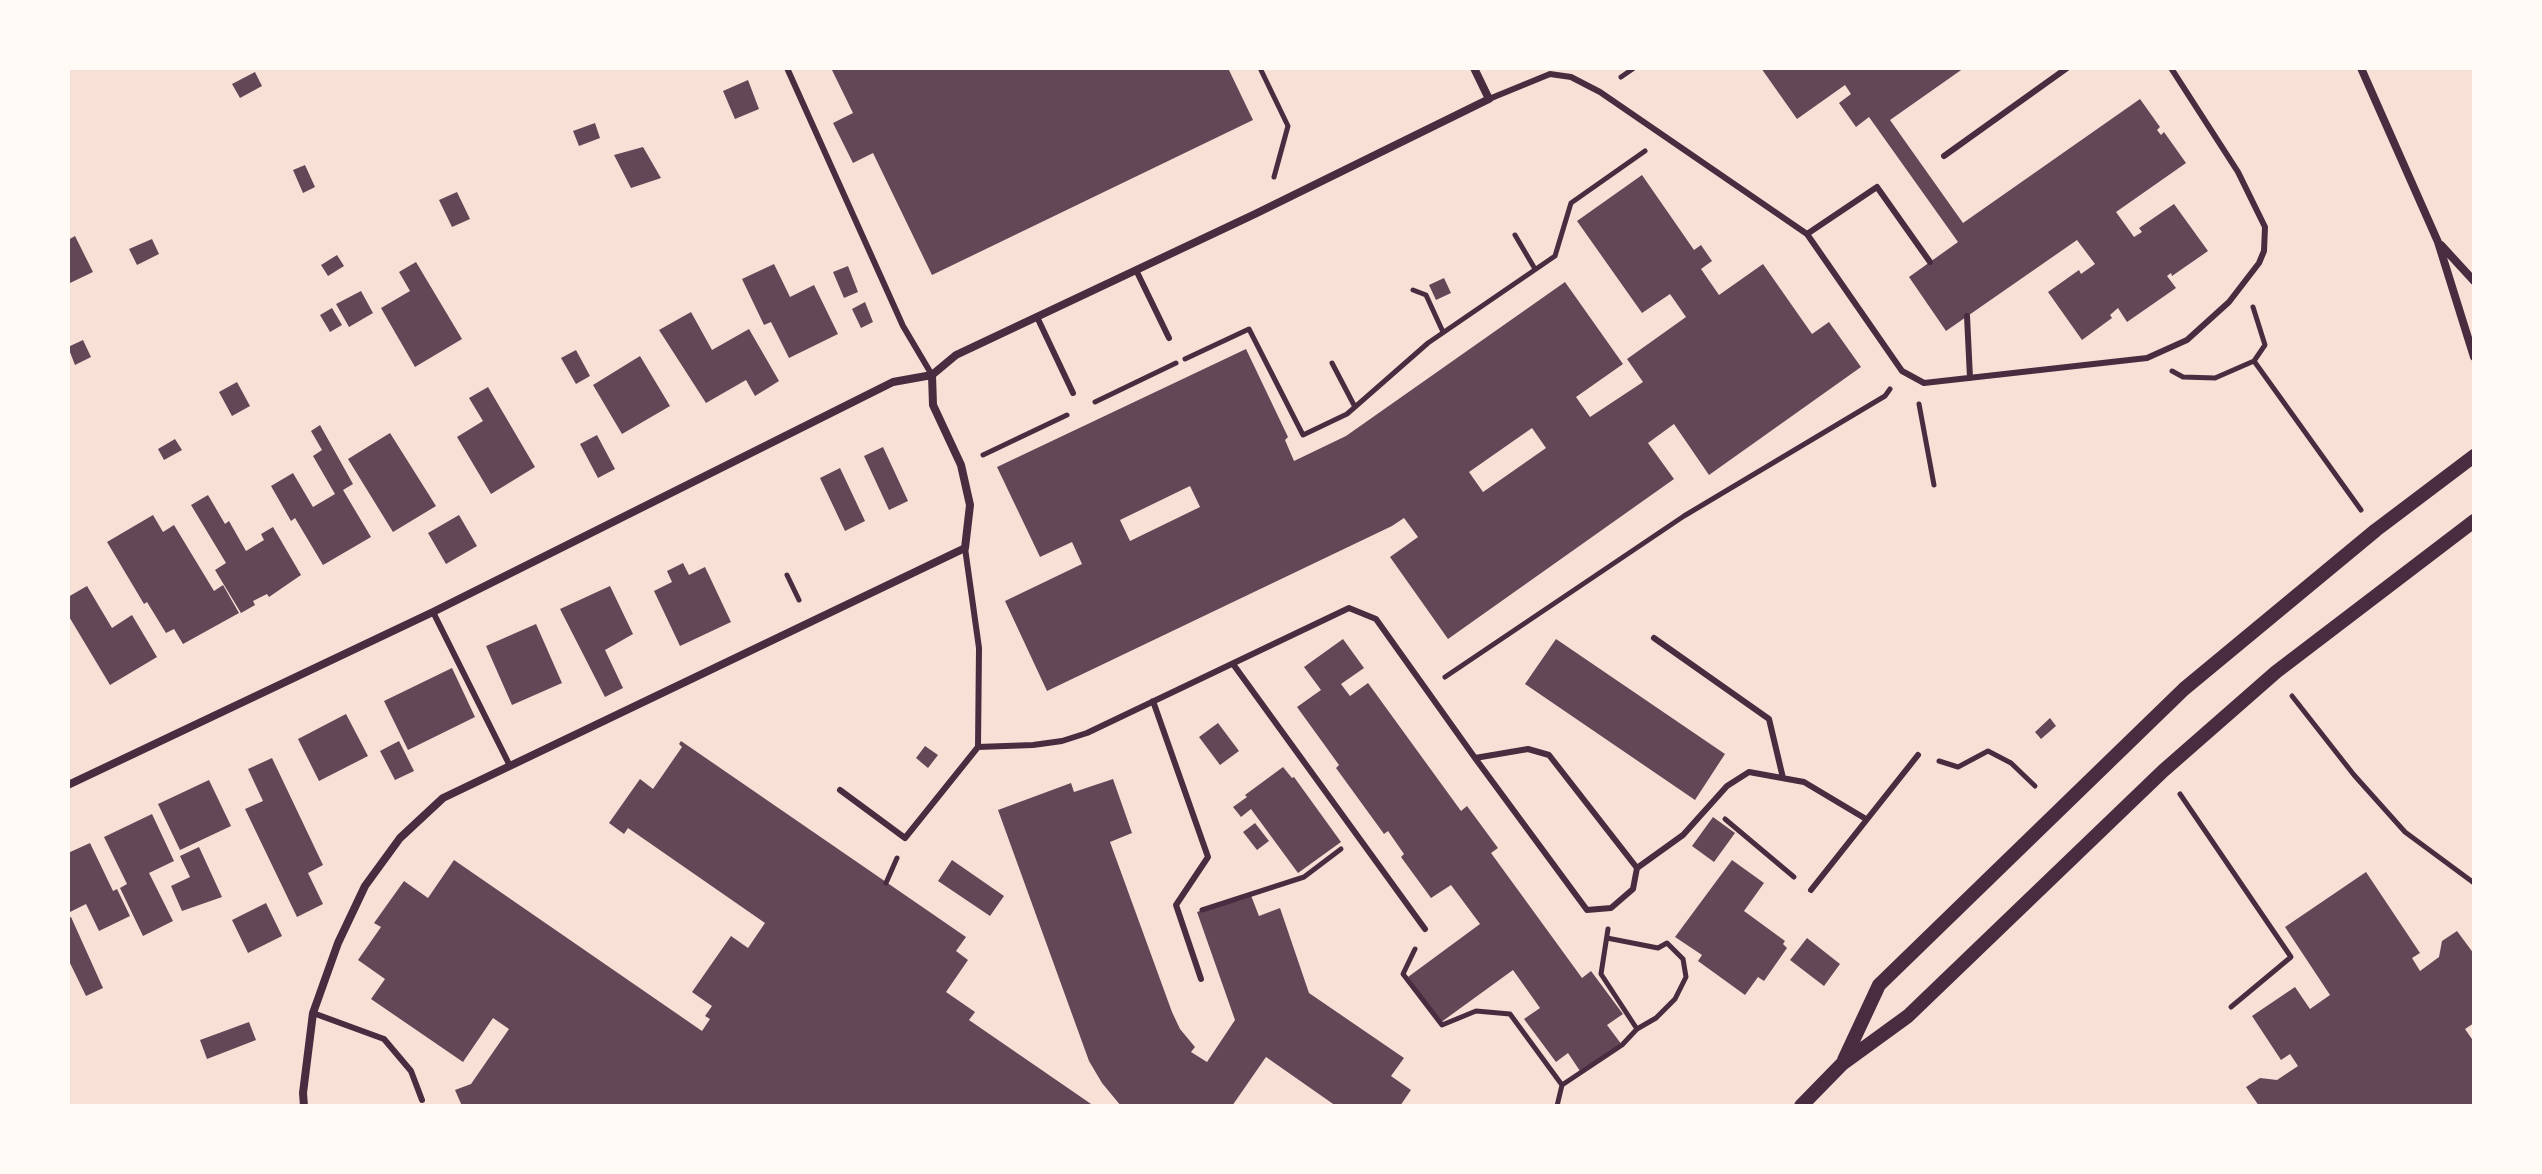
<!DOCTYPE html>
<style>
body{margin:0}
#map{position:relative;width:2542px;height:1174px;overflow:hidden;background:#f7e1d7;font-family:"Times New Roman",serif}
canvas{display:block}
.frame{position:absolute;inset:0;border:70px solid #fffaf5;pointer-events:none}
</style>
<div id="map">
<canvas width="2542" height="1174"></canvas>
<div class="frame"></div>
</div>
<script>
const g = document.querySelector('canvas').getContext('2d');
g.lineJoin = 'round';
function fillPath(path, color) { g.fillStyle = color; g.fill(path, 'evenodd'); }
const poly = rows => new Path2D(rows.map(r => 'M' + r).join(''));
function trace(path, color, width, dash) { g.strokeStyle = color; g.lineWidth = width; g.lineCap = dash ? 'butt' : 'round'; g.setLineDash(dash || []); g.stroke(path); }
fillPath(poly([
 [831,68,1228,68,1253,120,932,275,873,153,853,163,833,123,853,113],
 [1761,68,1964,68,1890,120,1963,223,2140,99,2160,127,2157,130,2161,135,2164,132,2186,163,2116,212,2134,237,2142,232,2139,228,2174,204,2208,251,2172,276,2171,273,2167,276,2176,288,2127,322,2118,308,2110,315,2112,318,2082,340,2048,292,2079,270,2081,274,2095,264,2077,240,1946,331,1909,277,1958,242,1869,117,1856,127,1839,103,1851,94,1845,85,1797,119],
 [255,72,262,86,240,98,232,84],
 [748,80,759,109,735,119,723,91],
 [595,123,600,138,579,146,573,131],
 [643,147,661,178,631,188,614,155],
 [305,165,315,187,303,193,293,170],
 [1642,175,1694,250,1701,245,1712,261,1701,269,1719,295,1763,264,1812,334,1829,322,1861,367,1709,475,1674,424,1648,443,1674,479,1448,639,1390,557,1418,537,1404,518,1392,526,1047,691,1005,601,1082,564,1072,542,1040,557,997,467,1246,349,1288,437,1285,440,1294,461,1346,436,1565,282,1623,364,1576,397,1590,417,1643,382,1627,359,1686,317,1670,294,1642,313,1577,221],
 [1532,428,1546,448,1483,492,1469,472],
 [1190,486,1200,507,1130,541,1120,520],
 [457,192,470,219,452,227,439,200],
 [75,236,93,272,70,283,68,240],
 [152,239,159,254,137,265,129,249],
 [337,255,344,266,328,276,321,265],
 [416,262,462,339,415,367,381,308,410,291,399,272],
 [774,264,790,297,814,285,838,334,789,358,771,322,764,325,742,279],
 [848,266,858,292,844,298,833,272],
 [1444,278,1451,293,1436,300,1429,285],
 [361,291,373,313,349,327,336,304],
 [865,302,873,322,861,328,852,309],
 [332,308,342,325,330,332,320,315],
 [691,312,712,350,749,329,779,381,755,396,746,380,706,403,659,330],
 [83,340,91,357,75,365,68,347],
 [576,350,590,376,576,384,561,358],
 [640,356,670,406,622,434,593,385],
 [237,382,250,406,232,416,219,392],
 [488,387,535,467,491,494,457,437,483,421,469,398],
 [320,425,353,484,343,490,371,537,323,565,295,518,291,521,271,486,293,473,313,507,335,494,313,456,322,450,311,431],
 [390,433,436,506,393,532,348,459],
 [597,435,615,469,598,478,580,444],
 [175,439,182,450,164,460,158,449],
 [883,447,908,501,889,510,864,456],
 [840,468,865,521,845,531,820,478],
 [208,495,225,524,229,521,246,551,264,540,261,534,273,527,301,575,269,597,267,594,253,601,255,605,241,613,215,570,226,563,191,505],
 [153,515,163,532,174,525,214,591,223,585,239,613,183,644,174,629,166,633,147,602,144,604,107,542],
 [459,515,477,546,446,564,428,533],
 [683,563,689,575,705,567,731,622,680,646,654,591,672,582,667,571],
 [87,586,112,628,132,615,157,657,110,685,68,615,68,597],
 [610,586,633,634,605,650,623,688,605,697,560,609],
 [536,624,562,683,512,705,486,646],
 [1343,639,1364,668,1341,684,1350,696,1368,683,1461,811,1467,806,1498,848,1491,853,1582,978,1591,971,1623,1014,1607,1025,1622,1045,1582,1074,1568,1053,1556,1062,1524,1019,1540,1008,1513,970,1440,1023,1408,977,1480,924,1451,885,1431,898,1401,857,1404,854,1388,831,1384,834,1336,768,1339,765,1297,707,1321,690,1304,667],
 [1556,639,1725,754,1695,800,1525,684],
 [452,668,475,717,408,750,384,701],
 [346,714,368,756,319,781,298,739],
 [2050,718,2056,726,2041,739,2035,732],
 [1218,723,1239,751,1220,765,1199,737],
 [399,741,414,771,395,780,380,751],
 [681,741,966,937,956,951,968,960,946,992,975,1012,969,1020,1094,1106,462,1106,455,1090,471,1084,509,1029,493,1018,463,1062,371,999,385,979,358,960,381,927,374,923,404,881,428,898,454,860,702,1031,710,1019,705,1016,712,1006,692,992,731,936,748,948,765,923,628,828,624,834,609,823,640,779,653,789,682,747,679,744],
 [925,746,938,755,928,768,916,758],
 [272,758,323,865,308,873,323,904,297,917,245,809,263,801,248,769],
 [1283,767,1292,778,1294,777,1341,842,1298,873,1251,809,1241,817,1233,807,1247,797,1245,795],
 [1113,779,1132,833,1110,842,1172,1012,1180,1029,1195,1047,1191,1052,1207,1062,1235,1020,1197,912,1250,893,1259,916,1280,908,1309,993,1404,1058,1391,1076,1411,1090,1400,1106,1336,1106,1266,1057,1232,1106,1121,1106,1102,1083,1089,1061,998,810,1071,783,1074,792],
 [209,780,231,826,180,850,158,804],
 [152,814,174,861,149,873,173,921,143,936,120,888,127,884,104,837],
 [1713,817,1735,833,1714,862,1692,846],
 [1255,823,1269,841,1257,850,1243,832],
 [90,843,113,891,117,889,130,916,99,931,86,904,68,913,68,853],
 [199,847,222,897,182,911,171,886,190,877,180,856],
 [952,860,1004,896,990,916,938,881],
 [1732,860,1764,883,1744,911,1785,941,1783,944,1787,948,1764,981,1758,977,1745,995,1698,961,1702,955,1675,937],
 [2366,872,2420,953,2412,958,2420,971,2439,957,2442,941,2457,931,2474,954,2474,1023,2465,1029,2474,1042,2474,1106,2259,1106,2246,1087,2260,1078,2277,1080,2298,1066,2290,1054,2281,1060,2252,1016,2295,987,2310,1009,2330,995,2285,927],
 [266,903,282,936,248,953,232,920],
 [71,917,103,988,86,996,68,959,68,918],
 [1807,938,1840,964,1824,986,1790,960],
 [249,1022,256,1040,207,1059,200,1040]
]), '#644757');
trace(poly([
 [1260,68,1288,126,1274,177],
 [1621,77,1634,68],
 [1515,235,1535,269],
 [1413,290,1426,295,1443,332],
 [2253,307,2265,345,2254,361],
 [1185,359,1249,329,1303,435,1347,414,1428,343,1555,256,1571,203,1645,151],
 [1332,363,1355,407],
 [2172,371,2183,377,2215,378,2254,361,2361,510],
 [1095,402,1176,363],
 [1919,404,1934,485],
 [983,455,1067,415],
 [787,575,799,600],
 [1445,677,1684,516,1885,396,1890,389],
 [2292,696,2354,775,2405,832,2474,883],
 [1939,761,1958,767,1988,751,2011,763,2035,786],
 [2180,794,2291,957,2231,1007],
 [1725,819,1794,877],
 [886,883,897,858],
 [1202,910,1304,877,1341,849],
 [1607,938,1658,948,1667,943,1683,959,1686,977,1675,999,1656,1018,1637,1029],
 [1415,949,1403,974,1442,1025,1476,1011,1510,1014,1562,1085],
 [1557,1106,1562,1085,1622,1045,1637,1029,1601,974,1608,929]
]), '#4a2c40', 5);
trace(poly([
 [787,68,903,326,932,375],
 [1489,99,1550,74,1571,77,1600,92,1807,234,1902,371,1924,383,2147,358,2187,340,2229,302,2259,263,2264,251,2265,227,2238,172,2171,68],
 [1944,156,2067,68],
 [1807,234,1877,187,1930,262],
 [1136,270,1169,338],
 [1967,316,1970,378],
 [1037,317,1073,393],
 [433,612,510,766],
 [1654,638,1769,719,1783,778],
 [1233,664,1425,929],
 [1153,701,1208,857,1176,905,1201,979],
 [978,747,1033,745,1062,741,1087,733,1349,608,1376,619,1475,758,1587,910,1611,908,1633,889,1637,868,1549,755,1528,749,1475,758],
 [840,790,905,838,978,747,979,648,965,548],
 [1637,868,1683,835,1727,786,1749,772,1804,782,1866,819],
 [1811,890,1918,755],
 [313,1013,384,1039,411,1071,422,1100]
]), '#4a2c40', 6);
trace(poly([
 [2361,68,2438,242,2474,357],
 [2441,245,2474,281],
 [68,785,433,612,893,382,932,375],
 [304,1106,303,1093,313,1013,338,943,365,886,400,838,443,798,965,548,970,505,961,465,933,405,932,375,956,355,1255,214,1489,99,1474,68]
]), '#4a2c40', 8);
trace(poly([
 [1844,1060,1879,985,2184,689,2376,530,2474,456],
 [1801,1106,1842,1064,1908,1016,2163,771,2276,672,2474,521]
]), '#4a2c40', 14);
</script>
